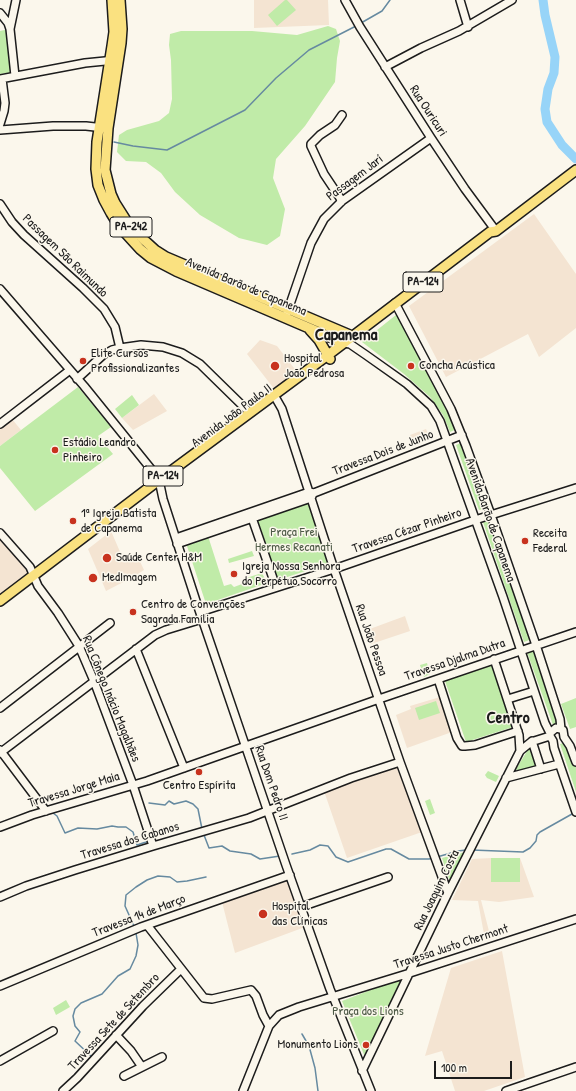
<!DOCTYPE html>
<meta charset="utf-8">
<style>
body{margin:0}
#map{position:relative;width:576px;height:1091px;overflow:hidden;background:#fbf7ec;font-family:"Patrick Hand",sans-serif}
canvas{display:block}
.scale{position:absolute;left:434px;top:1061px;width:78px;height:18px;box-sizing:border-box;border:2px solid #1c1c1c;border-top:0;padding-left:5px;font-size:12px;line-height:14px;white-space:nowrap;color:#1c1c1c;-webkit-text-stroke:3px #fbf7ec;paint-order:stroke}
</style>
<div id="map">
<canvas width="576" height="1091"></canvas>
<div class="scale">100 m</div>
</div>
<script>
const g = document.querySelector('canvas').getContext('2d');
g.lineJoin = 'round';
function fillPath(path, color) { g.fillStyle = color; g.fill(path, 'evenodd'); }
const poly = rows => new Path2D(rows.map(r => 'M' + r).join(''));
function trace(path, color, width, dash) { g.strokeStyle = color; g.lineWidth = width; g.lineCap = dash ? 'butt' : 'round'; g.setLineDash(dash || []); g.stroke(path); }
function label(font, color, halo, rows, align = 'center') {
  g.font = font + ' "Patrick Hand",sans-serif'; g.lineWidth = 3; g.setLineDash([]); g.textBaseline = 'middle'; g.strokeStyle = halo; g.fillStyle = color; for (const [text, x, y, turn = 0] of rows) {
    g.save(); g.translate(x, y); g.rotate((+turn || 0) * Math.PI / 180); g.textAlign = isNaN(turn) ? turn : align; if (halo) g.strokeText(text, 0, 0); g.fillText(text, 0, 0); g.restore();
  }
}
fillPath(poly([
 [254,0,328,0,329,25,254,28],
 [534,214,576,274,576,328,539,357,528,334,446,377,409,306],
 [260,340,277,346,297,372,275,390,247,354],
 [154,394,167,411,133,430,122,418],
 [12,419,21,430,0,446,0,429],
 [426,429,430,439,413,445,410,435],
 [111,531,124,561,137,555,144,570,133,577,106,591,88,549],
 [0,535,34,572,0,596],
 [405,616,410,631,371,644,367,630],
 [440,697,452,732,407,748,396,715,411,709,410,706],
 [399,764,422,832,347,858,324,791],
 [491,858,520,858,534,897,499,902,481,900,491,939,485,940,478,901,452,900,472,859],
 [288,879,305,927,235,953,222,902],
 [502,951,525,1077,484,1091,455,1091,442,1051,425,1056,451,968]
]), '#f4e4d2');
fillPath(poly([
 [285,0,287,0,296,10,277,26,268,15],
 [328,26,336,29,340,41,337,58,335,82,305,126,276,159,273,178,285,209,280,236,267,245,239,238,200,215,175,192,161,173,146,162,126,161,117,152,119,135,127,130,159,121,169,113,172,99,171,60,169,45,170,34,181,31,252,31,297,35],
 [9,29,13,72,0,74,0,31],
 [401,311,457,429,450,432,443,415,430,397,404,374,362,342],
 [78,387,111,427,98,436,113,454,35,511,0,468,0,446],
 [132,395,139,405,122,418,115,409],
 [463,442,487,508,479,510,456,445],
 [309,500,330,563,278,580,257,518],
 [490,520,532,639,524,642,483,522],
 [208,536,224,586,231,584,234,587,242,584,246,578,262,573,267,583,206,604,186,543],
 [252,551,254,556,229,563,228,559],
 [535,650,560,722,553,725,527,652],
 [427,663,430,674,424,677,420,665],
 [494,664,516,726,466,742,445,681],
 [576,698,576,727,570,729,561,704],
 [436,701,440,713,419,720,415,708],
 [567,742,576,767,576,792,560,744],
 [537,745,543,765,518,773,516,769,529,748],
 [488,771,499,776,496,782,487,778,485,775],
 [430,799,435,813,430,815,425,801],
 [465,852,451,879,449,879,442,858],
 [491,858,520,858,520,882,491,882],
 [402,978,404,981,365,1057,342,1001],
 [66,1000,70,1007,56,1015,53,1008]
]), '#c0eba8');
trace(poly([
 [361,23,382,11,390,0],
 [114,142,133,146,167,150,245,110,276,78,309,50,356,26],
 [149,803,165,805,169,801,174,804,186,801,193,804,198,809,202,829],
 [53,813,57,816,65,833,78,828,97,829,112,826,118,827,126,827,133,832,137,845,149,841],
 [204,835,209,848,222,846,230,851,251,854,260,859,280,856],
 [472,850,523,852,530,848,536,841,537,835,540,832,572,814],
 [292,854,310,850,320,845,328,846,336,857,348,862,386,849,391,849,409,859,429,859,433,858],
 [437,857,458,851,466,850],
 [134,926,125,906,126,895,136,887,147,880,158,876,170,877,177,882,187,881,206,877],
 [302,1034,309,1046,315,1068,318,1091],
 [92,1057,75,1041,80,1032,75,1026,73,1016,75,1009,81,1003,102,994,118,976,130,969,136,956,138,945,136,933]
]), '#668aa0', 1.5);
trace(poly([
 [543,0,545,15,555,57,554,73,548,89,545,109,547,122,562,145,576,159]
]), '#97d4f8', 9);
const minor = poly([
 [345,0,360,27,431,138,465,189,496,231],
 [460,0,468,27],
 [0,13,8,23,10,29],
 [385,67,421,48,459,31,512,0],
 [15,76,10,29,16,0],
 [0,79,85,63,115,60],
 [0,124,4,111,5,103,2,79],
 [0,130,53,126,86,126,104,128],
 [341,202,340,198,324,174,311,146,311,144,320,135,335,125,342,115],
 [0,204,12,222,24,235,83,288,104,309,115,327,120,348],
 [0,289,84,386,151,469,159,480,163,499,197,604,286,865,330,989,371,1091],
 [395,303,451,409,466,446,491,515,536,645,560,719,561,729],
 [287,313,311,243,324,219,342,201,431,138],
 [344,343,350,344,366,355,407,384,431,406,440,421,503,597,545,723,550,733,550,736,553,741,554,748,576,812],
 [77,379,103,355,112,350,120,348,141,345,163,347,182,353,200,364,249,412],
 [274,395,282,409,334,569,400,762,448,893],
 [0,424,70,370],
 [251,515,276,587],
 [0,533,30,567,38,586,58,613,79,646,94,681,133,785,153,846],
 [176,538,309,492,314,493,462,435],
 [177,544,311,498,313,494],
 [200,612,334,569,475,520,576,488],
 [136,649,184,768],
 [494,659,519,735,520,751],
 [438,679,457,738,462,746,465,746,475,745,518,731],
 [508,699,534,691],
 [0,708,110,623],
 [550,733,556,728,563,730,564,737,570,746,576,762],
 [532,741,541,769],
 [0,750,46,811],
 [0,753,155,635,166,630,202,619],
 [506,778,559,764],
 [0,827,32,815,147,781,379,699,576,632],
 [0,897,26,886,75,870,153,846,249,818,351,778,400,762],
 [301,907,388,877],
 [147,925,204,998,212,999,251,990,256,996,263,1015,269,1026],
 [0,986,141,927,290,875],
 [116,1035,131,1051,142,1067],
 [0,1061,53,1031],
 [362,1071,448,893,520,751,531,742,550,736],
 [124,1076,162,1057],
 [63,1091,77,1078,143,1006,181,969],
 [243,1091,269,1026,279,1015,299,1007,410,973,576,919],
 [506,1091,576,1067]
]);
const major = poly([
 [112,0,114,32,112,46,97,142,96,169,98,185,104,200,111,213,119,226,140,249,151,258,176,271,344,343],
 [120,0,122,29,121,43,108,128,105,170,111,194,115,203,127,222,144,240,155,250,166,257,352,336],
 [310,330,319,340,330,359],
 [0,601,159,480,328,355,490,232,496,231,576,170]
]);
trace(minor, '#1c1c1c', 10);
trace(major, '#1c1c1c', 12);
trace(minor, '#fbf7ec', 7);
trace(major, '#fae180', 9);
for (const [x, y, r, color] of [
 [83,361,4,"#c8321e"],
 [275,366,5,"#c8321e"],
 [411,366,4,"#c8321e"],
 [55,450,4,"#c8321e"],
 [73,521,4,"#c8321e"],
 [525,541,4,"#c8321e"],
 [107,558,5,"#c8321e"],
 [234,574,4,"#c8321e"],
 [93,578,5,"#c8321e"],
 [133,612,4,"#c8321e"],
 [199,772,4,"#c8321e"],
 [263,914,5,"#c8321e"],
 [366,1045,4,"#c8321e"]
]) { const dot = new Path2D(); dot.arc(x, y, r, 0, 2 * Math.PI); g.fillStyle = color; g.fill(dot); trace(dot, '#fbf7ec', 1.5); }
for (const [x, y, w] of [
 [131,227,42],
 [423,282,40],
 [163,476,40]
]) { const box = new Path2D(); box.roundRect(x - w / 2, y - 10, w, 20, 3); g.fillStyle = '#fbf7ec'; g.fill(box); trace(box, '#1c1c1c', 1); }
label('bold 12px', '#1c1c1c', null, [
 ["PA-242",131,227],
 ["PA-124",423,282],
 ["PA-124",163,476]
]);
label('13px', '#1c1c1c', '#fbf7ec', [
 ["Rua Ouricuri",428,111,57],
 ["Passagem Jarí",355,178,-37],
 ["Passagem São Raimundo",65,256,44],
 ["Avenida Barão de Capanema",246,287,23],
 ["Avenida João Paulo II",232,416,-37],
 ["Travessa Dois de Junho",383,453,-21],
 ["Avenida Barão de Capanema",490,520,71],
 ["Travessa Cézar Pinheiro",407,531,-19],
 ["Rua João Pessoa",371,640,71],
 ["Travessa Djalma Dutra",455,660,-19],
 ["Rua Cônego Inácio Magalhães",111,699,68],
 ["Rua Dom Pedro II",271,783,71],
 ["Travessa Jorge Maia",74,790,-17],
 ["Travessa dos Cabanos",130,841,-17],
 ["Rua Joaquim Costa",437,890,-64],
 ["Travessa 14 de Março",139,916,-21],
 ["Travessa Justo Chermont",451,947,-18],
 ["Travessa Sete de Setembro",114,1022,-47]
]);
label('13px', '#1c1c1c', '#fbf7ec', [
 ["Elite Cursos",91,354],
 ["Profissionalizantes",91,369],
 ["Hospital",284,359],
 ["João Pedrosa",284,374],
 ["Concha Acústica",419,366],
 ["Estádio Leandro",63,443],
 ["Pinheiro",63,458],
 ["1ª Igreja Batista",81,514],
 ["de Capanema",81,529],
 ["Receita",533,534],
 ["Federal",533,549],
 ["Saúde Center H&M",116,558],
 ["Igreja Nossa Senhora",242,567],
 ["do Perpétuo Socorro",242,582],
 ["MedImagem",102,578],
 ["Centro de Convenções",141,605],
 ["Sagrada Família",141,620],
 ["Centro Espírita",199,786,"center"],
 ["Hospital",272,907],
 ["das Clínicas",272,922],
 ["Monumento Lions",358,1045,"right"]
], 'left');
label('13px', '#4d5a46', '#fbf7ec', [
 ["Praça Frei",294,533],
 ["Hermes Recanati",294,548],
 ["Praça dos Lions",368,1012]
]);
label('bold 17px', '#1c1c1c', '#fbf7ec', [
 ["Capanema",346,335],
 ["Centro",508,718]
]);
</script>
